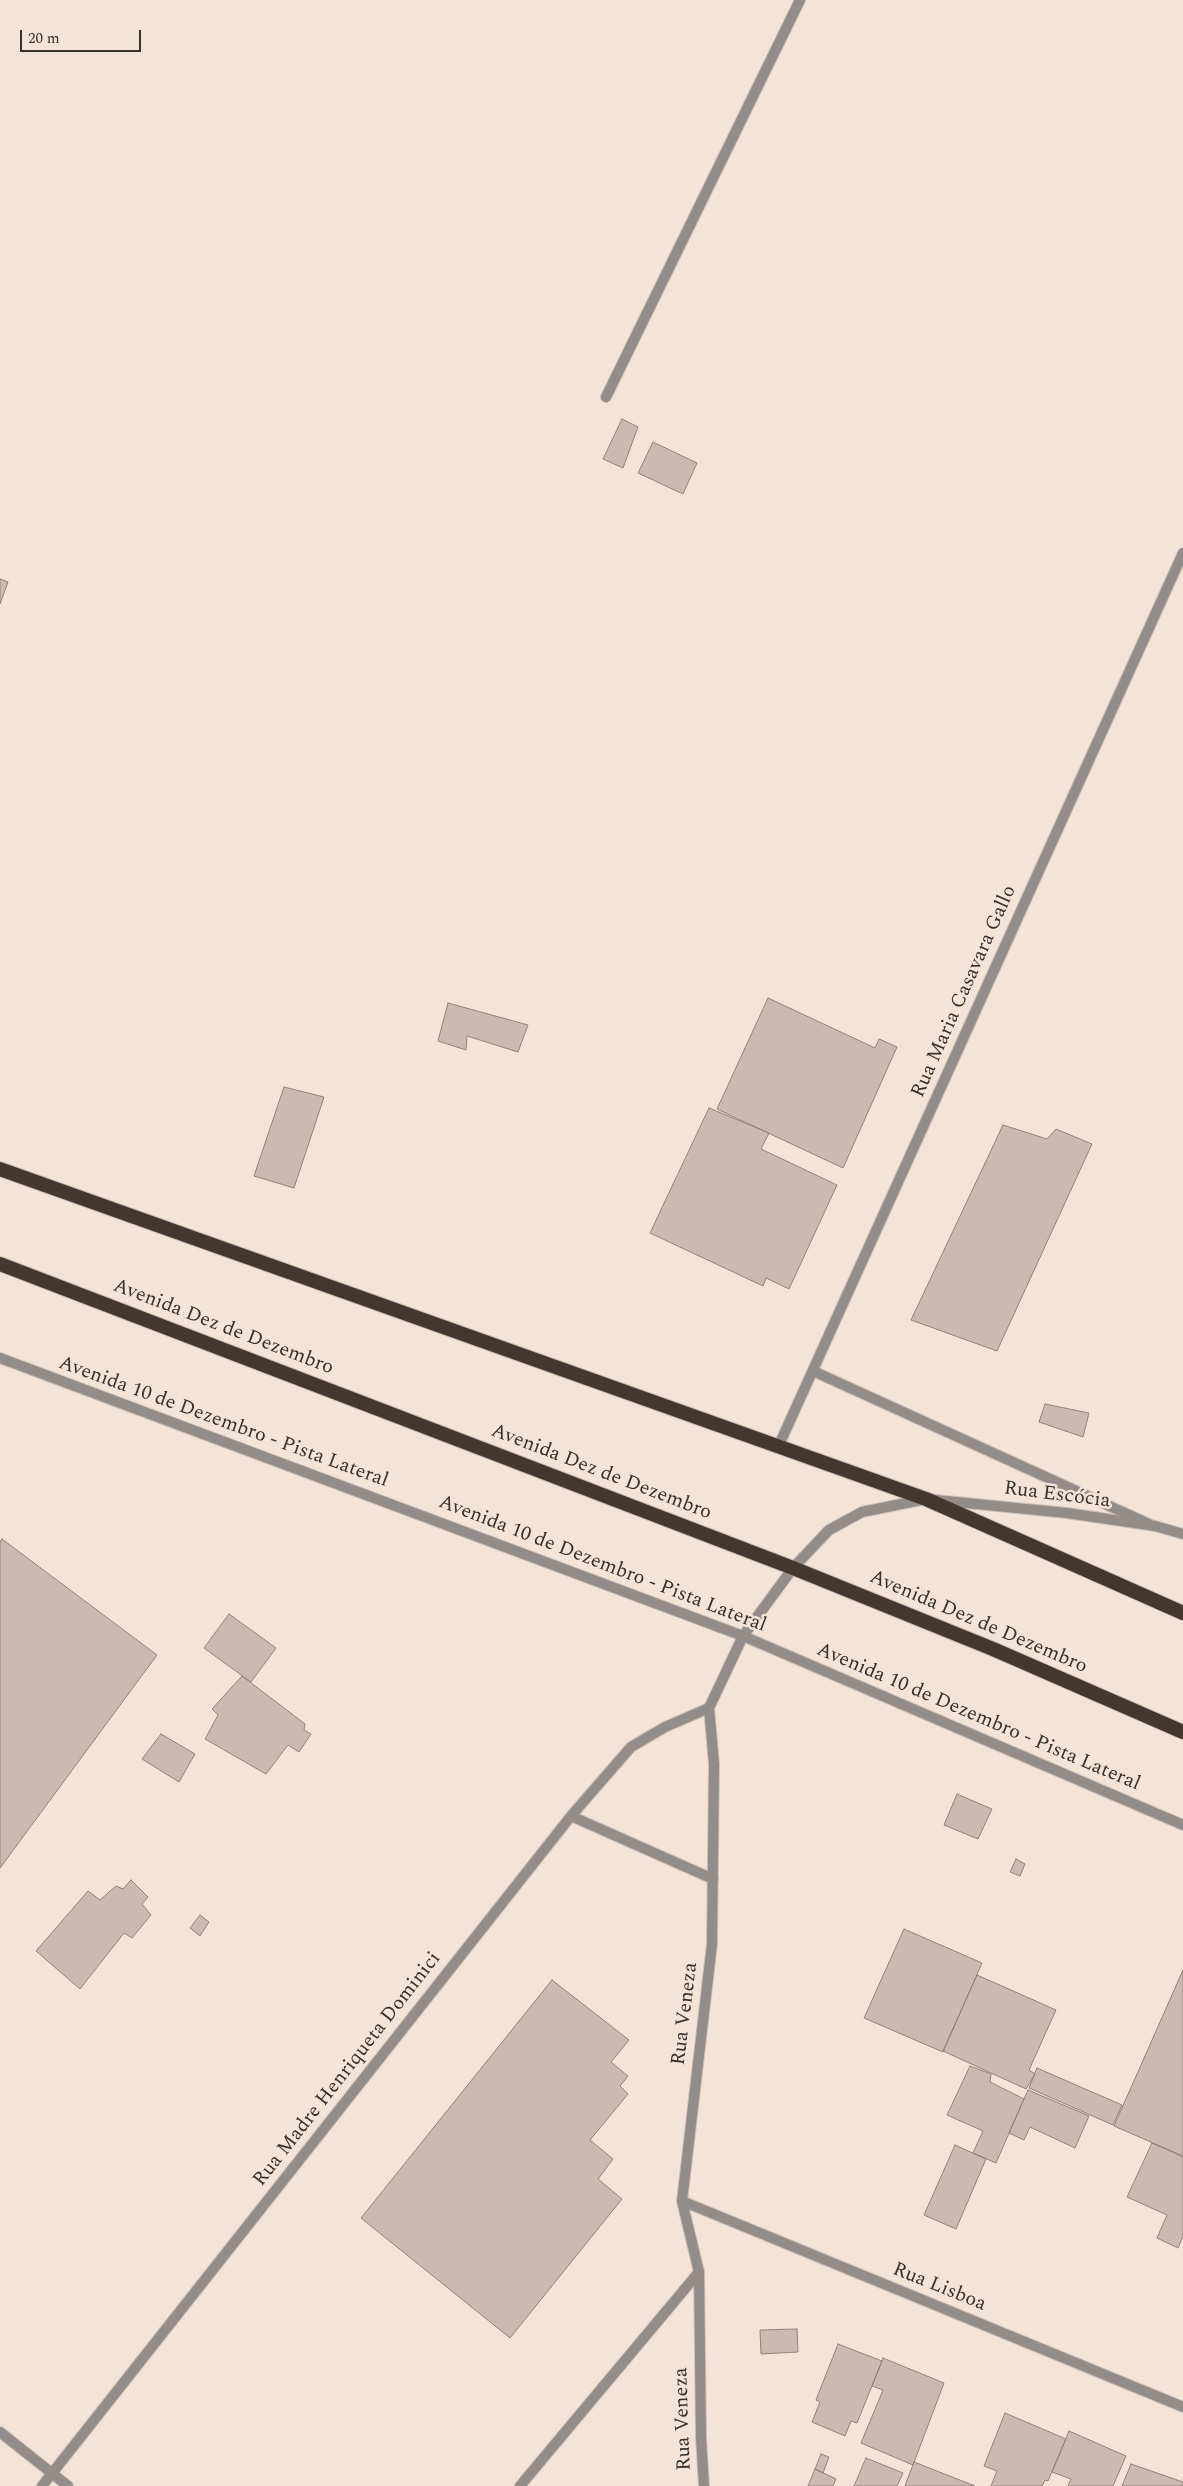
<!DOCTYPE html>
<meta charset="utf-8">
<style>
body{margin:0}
#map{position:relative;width:1183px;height:2486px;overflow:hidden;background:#f4e4d7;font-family:Spectral,serif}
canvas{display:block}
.scale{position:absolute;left:20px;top:30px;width:121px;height:22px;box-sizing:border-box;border:2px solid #37312c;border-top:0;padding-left:6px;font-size:15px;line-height:18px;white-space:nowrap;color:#37312c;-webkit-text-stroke:4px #f4e4d7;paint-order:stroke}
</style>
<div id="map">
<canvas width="1183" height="2486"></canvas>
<div class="scale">20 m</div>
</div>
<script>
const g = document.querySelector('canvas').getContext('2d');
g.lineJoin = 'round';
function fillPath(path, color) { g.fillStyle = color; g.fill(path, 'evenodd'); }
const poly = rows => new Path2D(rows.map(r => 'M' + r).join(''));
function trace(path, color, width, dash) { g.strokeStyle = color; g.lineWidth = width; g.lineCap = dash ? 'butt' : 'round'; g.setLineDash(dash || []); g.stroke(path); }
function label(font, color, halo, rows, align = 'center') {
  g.font = font + ' Spectral,serif'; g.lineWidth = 5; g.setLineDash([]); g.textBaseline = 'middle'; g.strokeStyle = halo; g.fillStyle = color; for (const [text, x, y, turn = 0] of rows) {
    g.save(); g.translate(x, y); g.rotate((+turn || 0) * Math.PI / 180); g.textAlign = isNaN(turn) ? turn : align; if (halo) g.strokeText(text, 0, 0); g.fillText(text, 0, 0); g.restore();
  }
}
const building = poly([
 [622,419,638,427,623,468,603,459,622,419],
 [653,442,697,463,683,494,638,473,653,442],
 [0,579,8,582,0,604,0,579],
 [768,998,875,1048,879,1039,897,1047,843,1168,717,1109,768,998],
 [448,1003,528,1025,518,1052,467,1036,466,1050,438,1041,448,1003],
 [284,1087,324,1097,294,1188,254,1176,284,1087],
 [709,1108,769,1133,761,1149,837,1185,789,1289,766,1278,763,1286,650,1233,709,1108],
 [1003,1125,1047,1139,1056,1129,1092,1144,997,1351,911,1320,1003,1125],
 [1045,1404,1089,1413,1083,1437,1039,1422,1045,1404],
 [2,1539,157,1655,0,1868,0,1542,2,1539],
 [229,1614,276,1648,251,1682,204,1648,229,1614],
 [242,1676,305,1724,304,1730,311,1734,299,1752,288,1745,266,1774,205,1739,218,1715,212,1709,242,1676],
 [161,1734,195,1754,179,1782,142,1759,161,1734],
 [957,1794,992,1809,978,1839,944,1825,957,1794],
 [1016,1859,1025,1864,1020,1876,1010,1872,1016,1859],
 [131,1880,148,1897,142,1904,151,1915,132,1938,124,1933,80,1989,36,1951,88,1891,100,1900,116,1886,123,1889,131,1880],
 [200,1915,209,1922,200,1936,190,1928,200,1915],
 [904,1929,982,1963,943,2052,864,2018,904,1929],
 [1183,1970,1183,2156,1114,2126,1183,1970],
 [977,1975,1056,2010,1029,2070,1035,2074,1026,2089,943,2051,977,1975],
 [552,1980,629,2040,611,2062,628,2076,620,2086,628,2094,590,2140,613,2159,598,2179,622,2199,510,2338,361,2218,552,1980],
 [970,2066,991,2074,990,2082,1024,2099,996,2163,973,2153,983,2131,947,2115,970,2066],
 [1037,2068,1122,2105,1113,2125,1029,2088,1037,2068],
 [1028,2090,1089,2116,1075,2148,1030,2127,1024,2140,1009,2133,1028,2090],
 [1152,2143,1183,2157,1183,2236,1178,2248,1157,2238,1167,2215,1127,2197,1152,2143],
 [955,2145,986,2159,956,2229,924,2215,955,2145],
 [797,2329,798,2352,761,2354,760,2330,797,2329],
 [838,2344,882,2361,857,2423,851,2421,845,2436,812,2422,820,2402,816,2400,838,2344],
 [883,2358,944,2383,913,2465,861,2443,883,2390,872,2386,883,2358],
 [1005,2413,1066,2439,1048,2481,1045,2480,1042,2486,991,2486,997,2471,984,2466,1005,2413],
 [1069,2431,1126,2456,1113,2486,1068,2486,1071,2479,1052,2472,1069,2431],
 [821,2454,829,2457,823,2473,815,2469,821,2454],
 [866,2458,903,2473,897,2486,854,2486,866,2458],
 [914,2462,975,2486,905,2486,914,2462],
 [1131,2464,1183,2482,1183,2486,1122,2486,1131,2464],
 [815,2469,836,2479,833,2486,808,2486,815,2469]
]);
fillPath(building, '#ccbab1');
trace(building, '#928179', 1);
const service = poly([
 [606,397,800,0]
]);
const minor = poly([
 [0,1358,743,1636,1183,1825],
 [813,1371,1149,1524],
 [779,1445,1183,553],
 [571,1816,713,1879],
 [0,2432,68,2486],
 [42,2486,571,1816,631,1747,665,1727,709,1708],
 [520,2486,699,2272]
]);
const tertiary = poly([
 [682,2201,1183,2407],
 [704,2486,701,2437,699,2272,682,2201,712,1944,714,1764,709,1708,743,1636,793,1568,829,1530,862,1512,926,1499,1067,1513,1155,1526,1183,1534]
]);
const trunk = poly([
 [0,1169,926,1499,1183,1613],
 [0,1264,793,1568,993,1649,1183,1732]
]);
trace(service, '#cec0b5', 12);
trace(minor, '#cec0b5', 12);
trace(tertiary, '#cec0b5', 12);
trace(trunk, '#cec0b5', 16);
trace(service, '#948c88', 10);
trace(minor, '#948c88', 10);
trace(tertiary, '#948c88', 10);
trace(trunk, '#443730', 14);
label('20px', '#37312c', '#f4e4d7', [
 ["Rua Maria Casavara Gallo",965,992,-66],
 ["Avenida Dez de Dezembro",223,1328,21],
 ["Avenida 10 de Dezembro - Pista Lateral",223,1423,20],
 ["Avenida Dez de Dezembro",601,1473,21],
 ["Rua Escócia",1057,1496,7],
 ["Avenida 10 de Dezembro - Pista Lateral",602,1565,21],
 ["Avenida Dez de Dezembro",978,1623,23],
 ["Avenida 10 de Dezembro - Pista Lateral",978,1718,23],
 ["Rua Veneza",686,2014,-83],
 ["Rua Madre Henriqueta Dominici",348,2070,-52],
 ["Rua Lisboa",939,2288,22],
 ["Rua Veneza",684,2419,-92]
]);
</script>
